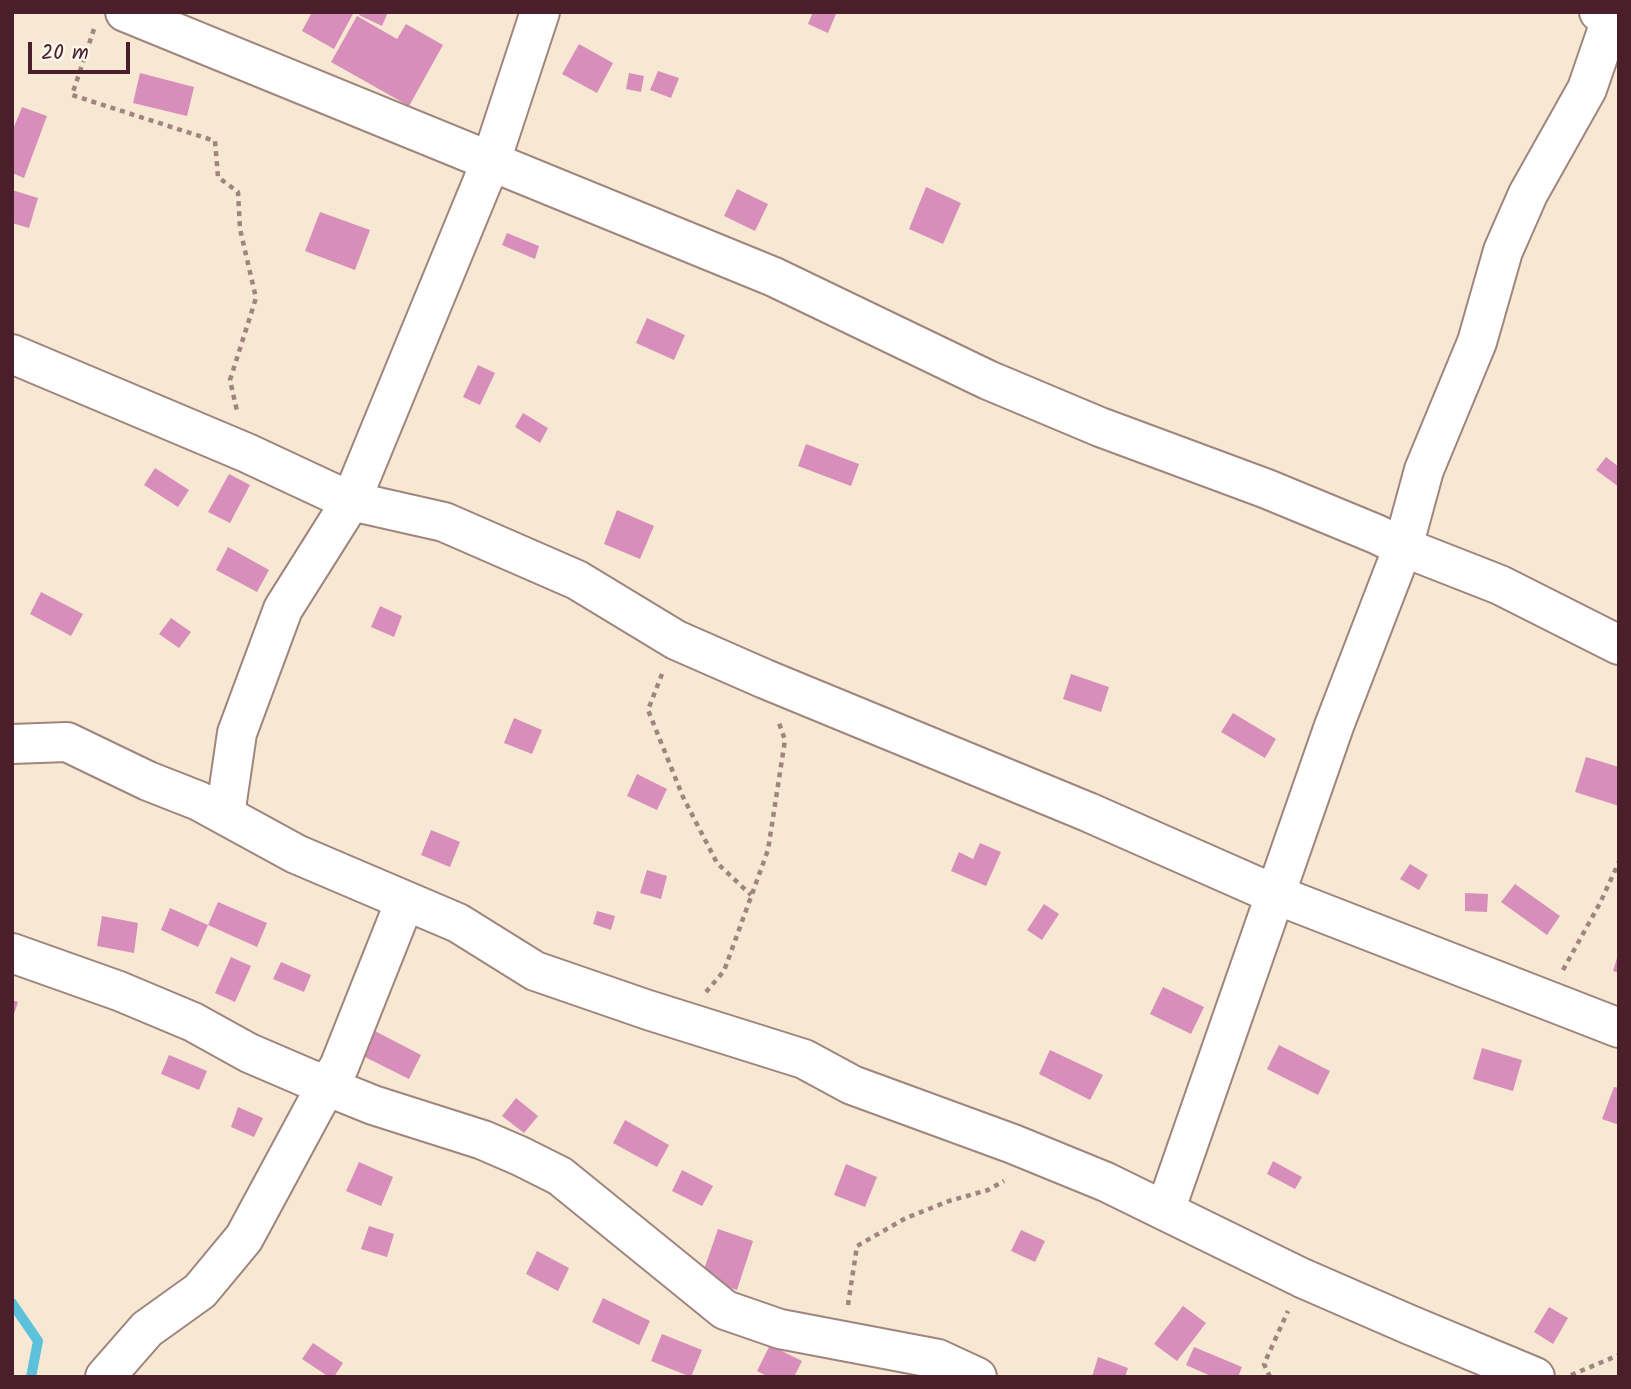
<!DOCTYPE html>
<style>
body{margin:0}
#map{position:relative;width:1631px;height:1389px;overflow:hidden;background:#f6e8d2;font-family:Kalam,sans-serif}
canvas{display:block}
.frame{position:absolute;inset:0;border:14px solid #4a1f2b;pointer-events:none}
.scale{position:absolute;left:28px;top:42px;width:102px;height:32px;box-sizing:border-box;border:4px solid #4a1f2b;border-top:0;padding-left:9px;font-size:21px;line-height:24px;white-space:nowrap;color:#4a1f2b;-webkit-text-stroke:5px #fbf7ec;paint-order:stroke}
</style>
<div id="map">
<canvas width="1631" height="1389"></canvas>
<div class="frame"></div>
<div class="scale">20 m</div>
</div>
<script>
const g = document.querySelector('canvas').getContext('2d');
g.lineJoin = 'round';
const poly = rows => new Path2D(rows.map(r => 'M' + r).join(''));
function trace(path, color, width, dash) { g.strokeStyle = color; g.lineWidth = width; g.lineCap = dash ? 'butt' : 'round'; g.setLineDash(dash || []); g.stroke(path); }
function fillPath(path, color) { g.fillStyle = color; g.fill(path, 'evenodd'); }
trace(poly([
 [12,1303,38,1341,31,1377]
]), '#5dc1db', 10);
fillPath(poly([
 [312,12,354,12,334,49,302,31],
 [360,12,388,12,382,26,359,15],
 [813,12,836,14,828,33,808,24],
 [357,16,397,39,406,24,443,45,409,106,331,62],
 [579,44,613,63,597,93,562,74],
 [658,71,679,78,671,98,650,90],
 [140,73,194,87,187,116,133,103],
 [629,73,644,76,641,92,626,89],
 [22,107,47,116,24,178,12,173,12,132],
 [926,187,961,203,943,244,909,229],
 [737,189,768,204,755,231,724,216],
 [12,190,38,198,29,228,12,223],
 [320,212,370,230,355,270,305,251],
 [507,233,539,246,535,259,502,245],
 [647,318,685,335,674,360,636,343],
 [478,365,495,373,480,405,463,397],
 [523,413,548,428,540,443,515,427],
 [806,444,859,464,851,486,798,466],
 [1606,457,1619,467,1619,487,1596,470],
 [155,468,189,490,178,507,144,485],
 [229,474,250,485,230,523,208,512],
 [617,510,654,526,640,559,604,544],
 [228,547,269,570,257,592,216,570],
 [41,592,83,614,71,636,30,614],
 [380,606,402,616,394,637,371,627],
 [171,618,191,632,179,648,159,634],
 [1071,674,1109,687,1101,712,1063,699],
 [1233,713,1276,739,1265,758,1221,732],
 [514,718,542,730,532,754,504,743],
 [1586,757,1619,767,1619,806,1575,792],
 [637,774,667,789,657,810,627,796],
 [431,830,460,842,450,867,421,855],
 [980,843,1001,852,986,886,951,871,959,852,973,859],
 [1410,864,1428,875,1419,890,1400,879],
 [647,870,667,876,661,899,640,893],
 [1515,884,1560,916,1547,935,1501,902],
 [1465,893,1488,894,1487,912,1465,911],
 [218,902,267,923,257,947,208,925,198,947,161,930,170,908,208,925],
 [1044,904,1059,914,1042,940,1027,930],
 [597,911,615,916,611,930,593,924],
 [102,916,138,923,134,953,97,946],
 [1618,955,1619,955,1619,973,1613,971],
 [231,957,251,966,235,1002,215,993],
 [281,962,311,975,304,992,273,979],
 [1163,987,1204,1007,1191,1034,1150,1014],
 [12,1000,18,1002,13,1017,12,1017],
 [375,1031,421,1055,409,1079,363,1056],
 [1279,1045,1330,1071,1318,1095,1267,1069],
 [1482,1048,1522,1060,1513,1091,1473,1079],
 [1050,1050,1103,1075,1090,1100,1039,1074],
 [169,1055,207,1071,199,1090,161,1074],
 [1614,1087,1619,1088,1619,1125,1602,1119],
 [516,1098,538,1116,524,1133,502,1116],
 [238,1107,263,1118,254,1137,231,1127],
 [625,1120,669,1145,657,1167,613,1143],
 [1273,1161,1302,1177,1295,1189,1267,1174],
 [359,1162,393,1177,381,1206,346,1191],
 [846,1164,877,1177,865,1207,834,1195],
 [682,1170,713,1186,702,1206,672,1191],
 [369,1226,394,1234,387,1257,361,1249],
 [718,1229,753,1241,737,1290,701,1278],
 [1021,1230,1045,1241,1035,1262,1011,1251],
 [537,1251,569,1268,558,1291,526,1274],
 [603,1298,650,1321,639,1345,592,1322],
 [1183,1306,1206,1323,1177,1361,1154,1344],
 [1549,1307,1568,1318,1553,1344,1534,1332],
 [662,1334,702,1350,691,1377,651,1361],
 [313,1343,343,1363,334,1377,329,1377,302,1359],
 [770,1345,802,1361,794,1377,769,1377,757,1371],
 [1194,1347,1242,1367,1238,1377,1213,1377,1186,1365],
 [1098,1357,1128,1368,1125,1377,1092,1377]
]), '#d88eba');
const minor = poly([
 [125,12,774,277,988,380,1100,427,1267,489,1376,534,1403,547,1500,585,1619,645],
 [12,354,247,453,337,495,351,501,444,522,577,580,676,640,765,679,1088,812,1274,894,1619,1028],
 [12,744,67,742,148,781,199,801,296,854,458,923,535,971,648,1010,804,1059,852,1085,1013,1144,1106,1182,1302,1278,1410,1325,1535,1377],
 [225,815,237,733,283,609,351,501,491,161,540,12],
 [12,953,119,991,193,1022,249,1053,326,1086,373,1105,483,1140,520,1156,560,1176,725,1310,780,1329,938,1359,977,1377],
 [1165,1211,1334,726,1403,547,1424,470,1477,342,1503,251,1528,194,1587,89,1609,25,1606,16,1599,12],
 [105,1377,147,1329,200,1291,244,1238,326,1086,339,1067,405,901]
]);
trace(minor, '#a0847e', 42);
trace(poly([
 [94,29,72,95,215,141,218,177,238,192,240,229,256,298,230,380,237,411],
 [662,674,648,710,683,797,717,863,751,895],
 [1563,970,1600,903,1619,862],
 [706,992,724,971,768,850,785,740,779,723],
 [848,1305,857,1246,906,1218,949,1201,988,1190,1004,1181],
 [1571,1375,1619,1355],
 [1270,1377,1264,1364,1288,1311]
]), '#a0847e', 4.5, [5, 5]);
trace(minor, '#fff', 38);
</script>
